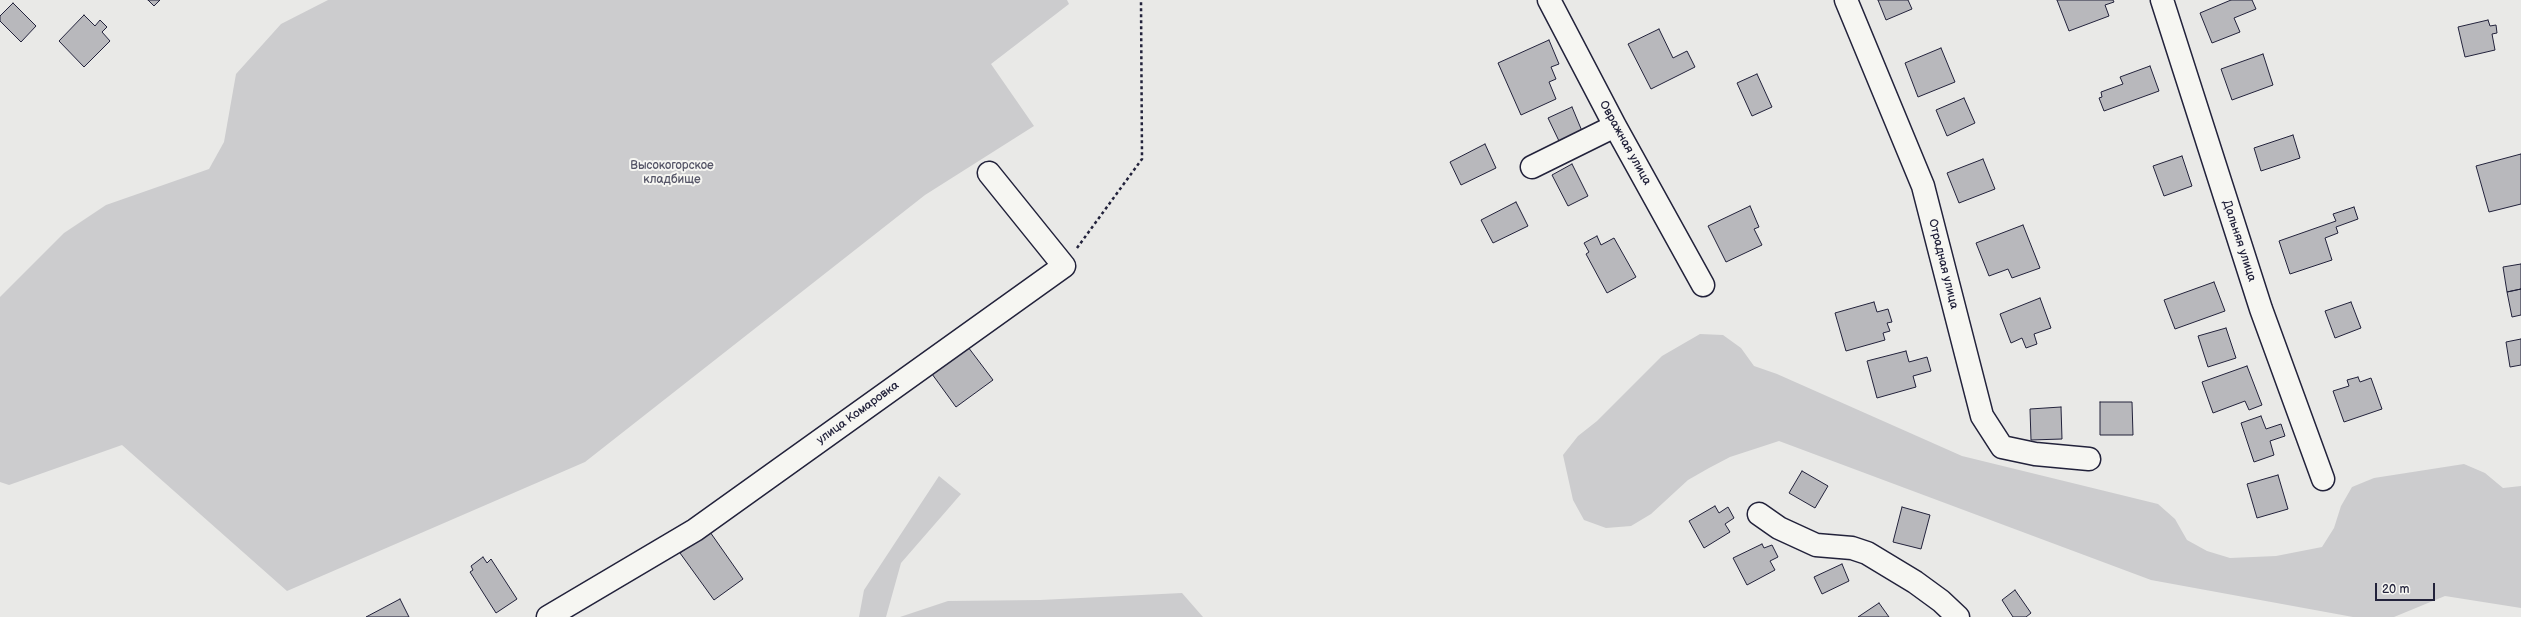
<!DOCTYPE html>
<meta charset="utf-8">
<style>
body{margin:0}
#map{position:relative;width:2521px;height:617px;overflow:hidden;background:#e9e9e7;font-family:"Balsamiq Sans",sans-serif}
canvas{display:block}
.scale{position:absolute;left:2375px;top:583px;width:60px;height:18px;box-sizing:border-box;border:2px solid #22223b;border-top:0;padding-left:5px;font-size:12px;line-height:14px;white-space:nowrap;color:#22223b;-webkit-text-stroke:3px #f6f6f2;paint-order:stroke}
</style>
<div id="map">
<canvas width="2521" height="617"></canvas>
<div class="scale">20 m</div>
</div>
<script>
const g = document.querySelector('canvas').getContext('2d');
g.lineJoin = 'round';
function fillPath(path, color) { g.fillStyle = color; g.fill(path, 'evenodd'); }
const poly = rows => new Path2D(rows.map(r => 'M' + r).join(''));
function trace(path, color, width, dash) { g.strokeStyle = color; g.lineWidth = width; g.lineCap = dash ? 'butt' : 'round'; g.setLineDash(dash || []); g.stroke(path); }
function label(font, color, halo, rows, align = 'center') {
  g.font = font + ' "Balsamiq Sans",sans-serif'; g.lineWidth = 4; g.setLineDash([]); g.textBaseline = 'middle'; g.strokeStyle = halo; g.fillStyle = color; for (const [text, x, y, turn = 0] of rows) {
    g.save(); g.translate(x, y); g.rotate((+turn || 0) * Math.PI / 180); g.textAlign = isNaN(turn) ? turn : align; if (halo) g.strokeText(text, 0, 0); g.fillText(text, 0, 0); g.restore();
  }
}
fillPath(poly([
 [328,0,1067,0,1069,4,991,64,1034,126,925,195,585,462,287,591,122,445,9,485,0,482,0,297,64,233,106,205,209,169,224,142,236,74,281,24],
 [1700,334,1723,335,1741,348,1754,366,1777,374,1962,456,2158,504,2175,519,2187,540,2207,551,2230,558,2276,556,2322,547,2334,528,2341,506,2352,487,2374,478,2464,464,2485,473,2503,488,2521,486,2521,608,2445,596,2394,617,2353,617,2151,580,1779,441,1730,457,1709,468,1688,480,1651,514,1631,526,1606,528,1584,520,1573,500,1563,455,1578,436,1597,421,1662,356],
 [939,476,961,494,901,563,886,617,859,617,864,590],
 [1182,593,1203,617,900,617,948,601,1040,600]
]), '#ccccce');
const building = poly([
 [148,0,160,0,154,6,148,0],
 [1878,0,1908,0,1912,9,1886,20,1878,0],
 [2057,0,2113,0,2114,2,2105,5,2109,16,2069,31,2057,0],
 [2231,0,2252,0,2256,9,2234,18,2240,32,2212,43,2200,13,2231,0],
 [13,3,36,26,21,42,0,21,0,16,13,3],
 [84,15,95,26,100,20,107,27,102,32,110,41,84,67,59,41,84,15],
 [2488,20,2490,26,2496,25,2497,33,2492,34,2495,50,2465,57,2458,27,2488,20],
 [1659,29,1673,58,1687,51,1695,67,1651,89,1628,44,1659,29],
 [1549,40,1559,64,1551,67,1556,79,1549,82,1556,99,1521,115,1498,63,1549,40],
 [1941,48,1955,82,1918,97,1905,63,1941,48],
 [2263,54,2273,85,2232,100,2221,69,2263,54],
 [2150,66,2159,91,2104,111,2099,98,2102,97,2101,92,2123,84,2120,77,2150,66],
 [1757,74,1772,107,1752,116,1737,83,1757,74],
 [1964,98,1975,123,1947,136,1936,110,1964,98],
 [1572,107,1582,131,1559,141,1548,118,1572,107],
 [2293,135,2300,158,2261,171,2254,148,2293,135],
 [1485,144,1496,168,1461,185,1450,162,1485,144],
 [2521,154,2521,204,2489,212,2476,166,2521,154],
 [2182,156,2192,186,2164,196,2153,166,2182,156],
 [1983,159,1995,189,1959,203,1947,173,1983,159],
 [1572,164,1588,196,1568,206,1552,175,1572,164],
 [1516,202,1528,226,1493,243,1481,220,1516,202],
 [1750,206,1759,227,1754,229,1762,245,1726,262,1708,226,1750,206],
 [2354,207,2358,219,2336,227,2338,233,2325,238,2332,260,2290,274,2279,241,2336,221,2333,214,2354,207],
 [2023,225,2040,268,2012,278,2008,269,1989,276,1976,243,2023,225],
 [1597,236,1601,245,1614,238,1636,277,1607,293,1586,254,1589,252,1584,243,1597,236],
 [2521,264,2521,289,2507,292,2503,267,2521,264],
 [2214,282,2225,311,2175,329,2164,300,2214,282],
 [2521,289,2521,315,2512,317,2507,292,2521,289],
 [2040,298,2051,328,2034,334,2037,344,2026,348,2022,338,2011,343,2000,314,2040,298],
 [1874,302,1877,312,1888,309,1892,322,1887,323,1890,331,1883,333,1885,340,1846,351,1835,313,1874,302],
 [2351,302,2361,328,2335,338,2325,311,2351,302],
 [2226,328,2236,358,2208,367,2198,336,2226,328],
 [2521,339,2521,365,2510,367,2506,342,2521,339],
 [968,347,993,380,956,407,932,374,968,347],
 [1906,351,1909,362,1927,357,1931,371,1913,376,1916,387,1877,398,1867,361,1906,351],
 [2247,366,2262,405,2249,410,2245,401,2213,413,2202,382,2247,366],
 [2358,377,2360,382,2371,378,2382,409,2344,422,2333,391,2349,386,2347,380,2358,377],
 [2100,402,2132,402,2133,435,2100,435,2100,402],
 [2061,407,2062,439,2031,440,2030,409,2061,407],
 [2261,416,2266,429,2281,424,2285,436,2270,441,2274,455,2254,462,2241,423,2261,416],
 [1802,471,1828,486,1815,508,1789,493,1802,471],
 [2278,475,2288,509,2257,518,2247,484,2278,475],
 [1715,506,1719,513,1728,507,1734,518,1725,524,1730,532,1704,548,1689,521,1715,506],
 [1902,507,1930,515,1921,549,1893,542,1902,507],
 [710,532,743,579,714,600,680,553,710,532],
 [1762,544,1764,548,1772,545,1778,557,1770,561,1775,570,1747,585,1733,558,1762,544],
 [483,557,487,563,491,559,517,599,496,613,470,572,473,570,471,566,483,557],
 [1842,564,1849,581,1822,594,1814,577,1842,564],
 [2015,590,2031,613,2026,617,2013,617,2002,600,2015,590],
 [400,599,409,617,366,617,400,599],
 [1879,603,1889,617,1858,617,1879,603]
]);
fillPath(building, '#b8b8bc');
trace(building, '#22223b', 1);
const minor = poly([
 [1549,0,1615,126,1703,285],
 [1846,0,1923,186,1982,416,2002,447,2035,454,2089,459],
 [2162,0,2261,309,2323,479],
 [1532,167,1615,126],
 [1759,514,1779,528,1816,545,1852,548,1867,553,1915,582,1941,601,1958,617],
 [548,617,695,530,1064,266,989,173]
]);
trace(minor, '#22223b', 25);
trace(poly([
 [1077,248,1142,159,1141,0]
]), '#22223b', 2.5, [3, 3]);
trace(minor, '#f6f6f2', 22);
label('12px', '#22223b', '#f6f6f2', [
 ["Овражная улица",1625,143,61],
 ["Дальняя улица",2239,241,72],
 ["Отрадная улица",1943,264,76],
 ["улица Комаровка",858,413,-36]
]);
label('12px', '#555567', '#f6f6f2', [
 ["Высокогорское",672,166],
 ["кладбище",672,180]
]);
</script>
